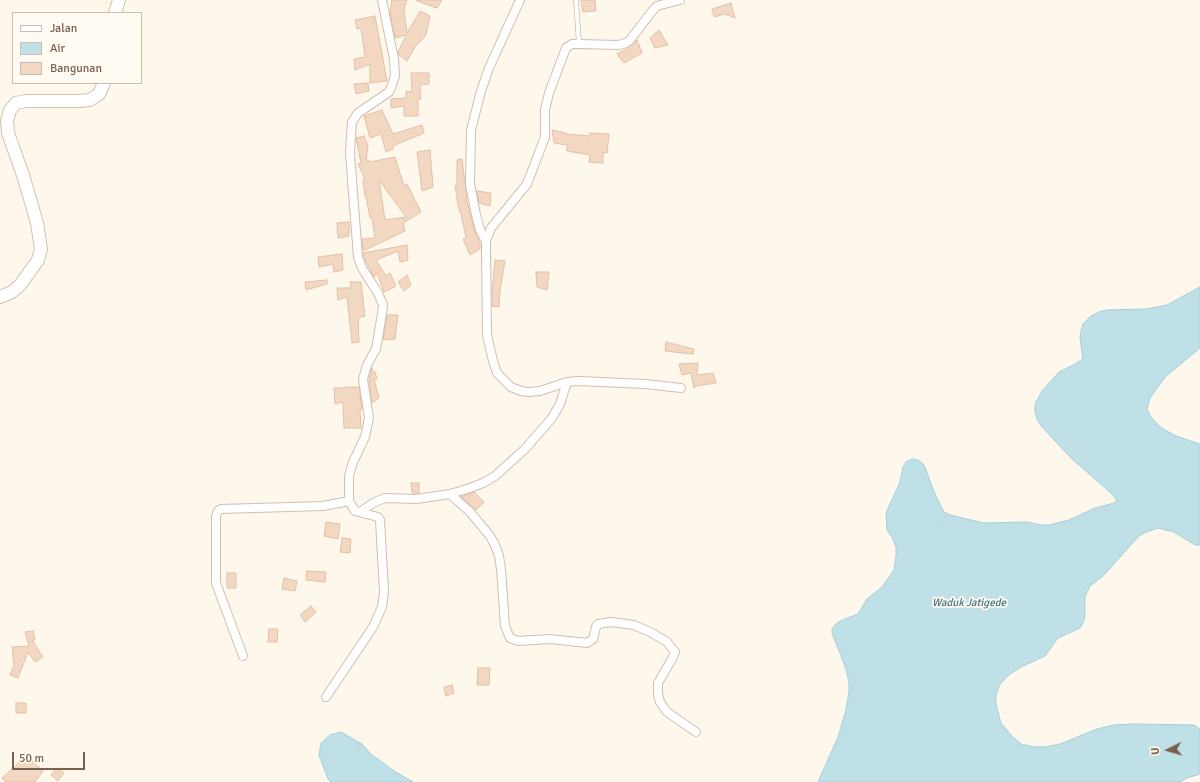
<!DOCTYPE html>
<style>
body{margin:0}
#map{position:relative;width:1200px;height:782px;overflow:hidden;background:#fdf7ec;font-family:Signika,sans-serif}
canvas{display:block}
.legend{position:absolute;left:12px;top:12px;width:130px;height:72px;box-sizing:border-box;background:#fffaf2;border:1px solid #c9bcb0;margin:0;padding:5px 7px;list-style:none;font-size:12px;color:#795f4d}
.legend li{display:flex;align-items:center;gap:8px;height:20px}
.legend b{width:20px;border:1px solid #c9bcb0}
.north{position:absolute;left:1148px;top:730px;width:40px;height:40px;-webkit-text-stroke:3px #fffaf2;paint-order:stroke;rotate:265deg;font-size:11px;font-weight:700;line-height:16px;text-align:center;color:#795f4d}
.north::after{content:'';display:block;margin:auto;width:14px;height:18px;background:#795f4d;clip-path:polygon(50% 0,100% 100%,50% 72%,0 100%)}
.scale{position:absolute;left:12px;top:752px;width:73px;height:18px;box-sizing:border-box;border:2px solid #795f4d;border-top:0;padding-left:5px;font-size:12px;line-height:14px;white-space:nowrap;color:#795f4d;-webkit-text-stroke:3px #fffaf2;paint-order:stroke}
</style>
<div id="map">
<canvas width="1200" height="782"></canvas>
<ul class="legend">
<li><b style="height:5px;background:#fff"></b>Jalan</li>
<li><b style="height:11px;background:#bfe0e7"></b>Air</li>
<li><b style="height:11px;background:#f2d8c3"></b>Bangunan</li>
</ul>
<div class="north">U</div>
<div class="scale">50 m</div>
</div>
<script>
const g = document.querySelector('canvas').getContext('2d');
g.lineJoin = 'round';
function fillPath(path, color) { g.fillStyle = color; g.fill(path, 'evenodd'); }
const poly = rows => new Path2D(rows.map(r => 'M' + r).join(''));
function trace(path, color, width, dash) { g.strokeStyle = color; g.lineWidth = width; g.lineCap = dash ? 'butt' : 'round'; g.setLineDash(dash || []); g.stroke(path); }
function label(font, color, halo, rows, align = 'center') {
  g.font = font + ' Signika,sans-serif'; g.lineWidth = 3.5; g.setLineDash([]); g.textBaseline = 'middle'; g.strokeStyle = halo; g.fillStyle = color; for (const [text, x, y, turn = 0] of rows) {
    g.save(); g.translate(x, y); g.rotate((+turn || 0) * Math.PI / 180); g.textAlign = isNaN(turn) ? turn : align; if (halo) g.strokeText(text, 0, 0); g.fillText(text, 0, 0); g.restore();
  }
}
const water = poly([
 [1200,287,1200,348,1165,377,1150,398,1147,409,1151,417,1160,427,1176,436,1200,444,1200,545,1195,545,1174,532,1158,528,1144,533,1138,537,1103,576,1090,586,1085,597,1085,616,1083,623,1080,628,1058,638,1045,656,1023,666,1010,674,1000,684,996,695,996,705,1001,723,1012,736,1021,744,1035,747,1045,747,1060,744,1097,729,1114,725,1133,724,1194,725,1200,729,1200,774,1187,778,1180,782,818,782,838,737,846,710,849,692,849,682,846,669,832,633,832,629,836,624,840,621,858,614,867,599,882,587,894,570,896,556,896,547,892,537,887,530,886,513,900,482,903,467,906,462,912,459,918,460,922,463,925,467,934,492,944,512,950,515,984,523,1027,522,1041,525,1049,525,1069,520,1095,508,1114,503,1116,502,1116,499,1113,495,1071,458,1042,427,1037,419,1035,412,1035,404,1042,391,1059,372,1073,365,1083,359,1080,338,1081,331,1083,324,1091,316,1099,312,1107,310,1146,309,1167,305,1200,287],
 [341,732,362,744,371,754,394,771,413,782,331,782,328,779,319,755,321,743,330,735,341,732]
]);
fillPath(water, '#bfe0e7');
trace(water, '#a5cfd9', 1);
const building = poly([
 [392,0,407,0,404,9,407,33,420,11,430,16,426,35,415,47,407,61,399,55,398,52,406,35,395,38,390,12,392,0],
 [417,0,442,0,437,8,417,1,417,0],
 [581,0,595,0,596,11,583,12,581,0],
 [731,3,735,18,725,14,714,17,712,9,731,3],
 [375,16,387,81,370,83,370,64,355,70,354,59,365,57,361,28,357,29,355,20,375,16],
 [659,30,668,45,655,48,650,38,659,30],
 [637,40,642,53,624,63,617,54,629,47,637,40],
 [411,73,429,73,429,84,420,85,421,99,418,99,418,116,404,116,404,106,391,108,391,99,406,98,406,91,412,92,411,73],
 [368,83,369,91,356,94,354,84,368,83],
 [382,110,393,134,422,125,424,133,393,146,393,149,386,152,381,134,370,138,364,116,382,110],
 [552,130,566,133,566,134,589,136,590,133,609,134,607,153,603,152,603,163,589,162,590,155,567,151,567,145,554,143,552,130],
 [364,136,368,146,366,160,368,160,369,162,395,157,404,186,407,184,421,212,403,223,405,231,363,251,362,239,375,238,372,218,370,218,366,196,365,197,363,180,365,179,358,164,361,163,356,138,364,136],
 [379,180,406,217,385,220,379,180],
 [430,150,433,187,422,191,417,152,430,150],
 [462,159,467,199,466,198,475,232,480,243,480,249,470,255,463,239,466,238,461,213,460,213,458,205,455,185,457,186,457,160,462,159],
 [477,191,491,193,490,206,479,203,477,191],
 [349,222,349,236,338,238,337,223,349,222],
 [407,245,408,260,400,262,398,251,376,260,386,276,390,273,396,286,384,292,377,273,374,277,366,262,363,253,407,245],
 [342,254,343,270,334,272,333,264,319,267,318,257,342,254],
 [495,260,505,261,500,290,499,307,492,306,492,291,495,260],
 [536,272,549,272,547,290,537,287,536,272],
 [407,275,411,285,404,291,398,282,407,275],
 [327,280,327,284,306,290,305,282,327,280],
 [350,282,361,282,365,316,358,318,359,342,352,343,347,297,338,300,337,288,351,288,350,282],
 [387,315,398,315,395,339,383,340,387,315],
 [666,342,694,349,693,354,665,351,666,342],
 [698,363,697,375,713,373,716,383,696,386,694,388,691,373,682,375,679,364,698,363],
 [372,368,373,372,375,372,377,379,374,379,379,398,372,403,369,379,372,368],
 [346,387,359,387,362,409,360,410,361,428,344,428,343,402,335,404,334,388,346,388,346,387],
 [411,483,419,483,419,493,412,493,411,483],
 [474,492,484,502,476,510,461,497,474,492],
 [326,522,340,524,338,539,324,536,326,522],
 [342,538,351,539,350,553,340,552,342,538],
 [307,571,326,572,325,582,306,580,307,571],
 [227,573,236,573,236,588,227,588,227,573],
 [284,578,297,581,295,591,282,589,284,578],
 [311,606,316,612,305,622,300,615,311,606],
 [269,629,278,629,277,642,268,642,269,629],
 [33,631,35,640,32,640,43,657,35,662,28,652,18,678,10,675,14,665,12,647,29,646,25,632,33,631],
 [478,668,490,668,489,685,477,685,478,668],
 [452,685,454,693,446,696,444,687,452,685],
 [16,703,26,703,26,713,16,713,16,703],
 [25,754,43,771,35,782,6,782,2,778,13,768,14,768,25,754],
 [57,768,64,773,58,781,51,775,57,768]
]);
fillPath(building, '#f2d8c3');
trace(building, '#e5bfa3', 1);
const lane = poly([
 [576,0,579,44]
]);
const street = poly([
 [680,0,657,6,653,10,630,40,626,43,618,45,579,44,572,44,566,48,549,93,545,110,545,137,527,184,491,228,486,241,486,249,487,335,493,361,497,373,511,387,521,391,529,392,540,391,567,382,579,381,645,384,681,388],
 [486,241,480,230,476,215,470,184,471,130,481,91,489,68,520,0],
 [450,494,470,512,490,536,495,545,499,556,501,569,505,626,510,638,518,641,550,639,587,643,593,639,596,627,598,624,611,622,634,625,652,633,667,642,675,652,673,657,658,683,658,694,660,702,667,712,696,732],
 [360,512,373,503,385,498,416,499,450,494,470,488,483,483,495,476,525,449,552,418,560,404,567,382],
 [243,656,216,583,216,516,218,511,221,509,323,506,349,501],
 [326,697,373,627,382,607,384,592,380,520,378,517,355,511,349,501,349,476,353,462,365,437,369,418,363,379,367,365,376,349,382,314,383,305,378,293,362,268,358,257,350,154,351,135,352,122,358,113,389,92,392,85,395,76,394,59,382,0]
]);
const secondary = poly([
 [115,13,119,0],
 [0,297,12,292,20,285,38,260,41,249,37,223,23,175,8,133,7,121,10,110,16,103,26,101,79,101,90,100,99,94,104,83]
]);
trace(lane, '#d0bfb0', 5.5);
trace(street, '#d0bfb0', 10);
trace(secondary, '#d3c0ae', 14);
trace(poly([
 [943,521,946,513],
 [357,752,361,743]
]), '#d8bba5', 2, [1, 3]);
trace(lane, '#fff', 4);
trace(street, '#fff', 8);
trace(secondary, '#fff', 12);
label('italic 11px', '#437784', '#fffaf2', [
 ["Waduk Jatigede",969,603]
]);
</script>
